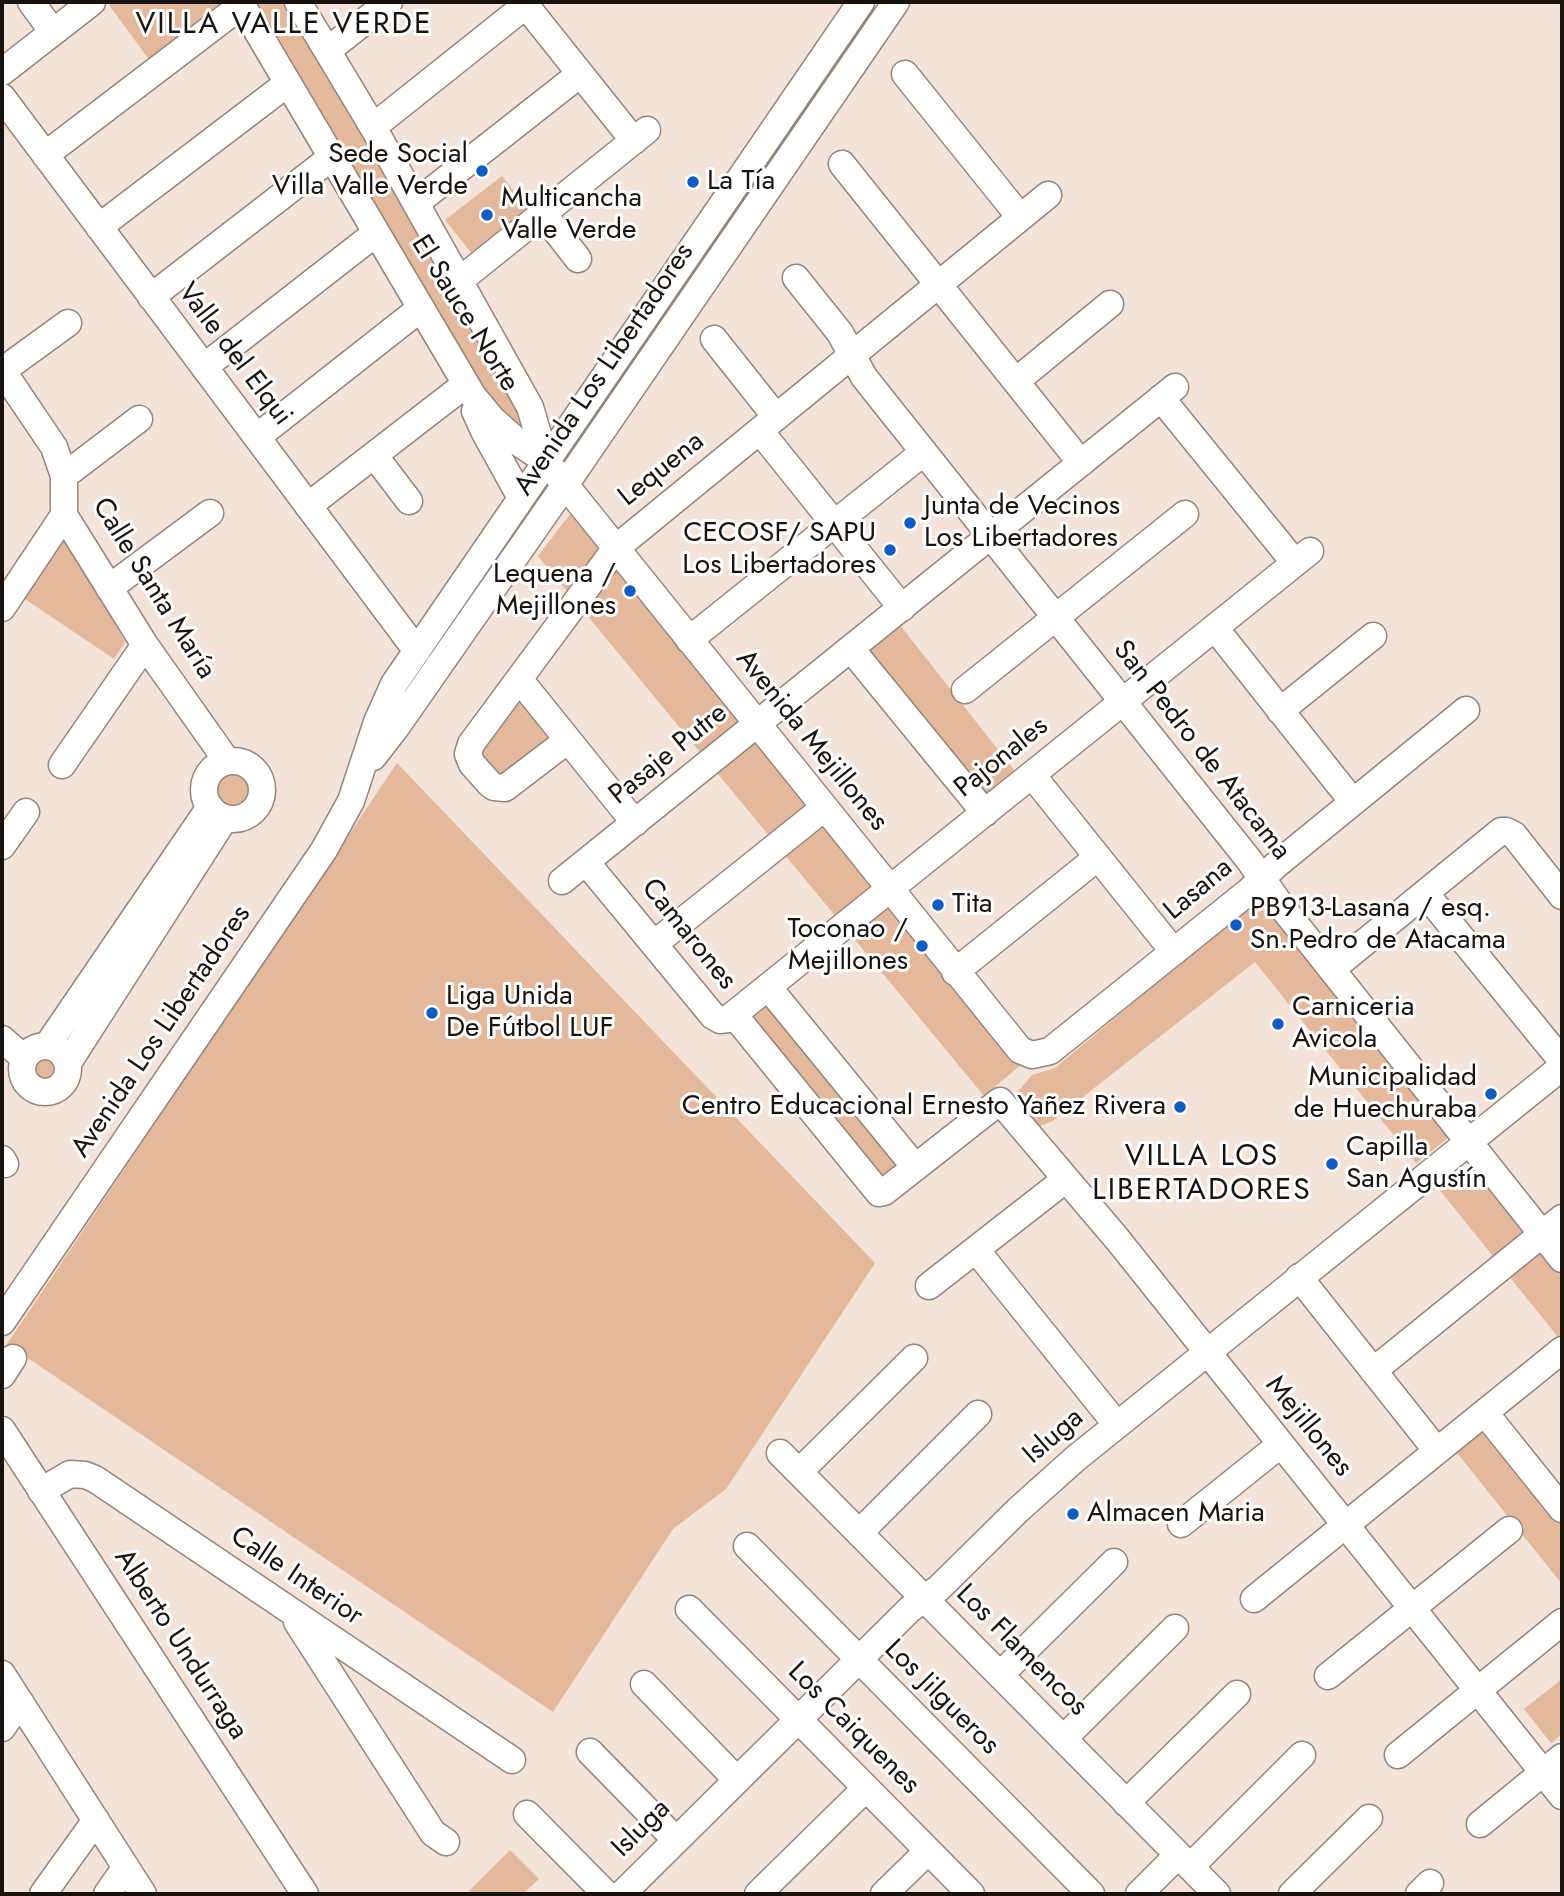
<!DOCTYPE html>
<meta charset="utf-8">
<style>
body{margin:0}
#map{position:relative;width:1564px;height:1896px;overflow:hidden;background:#f4e3d8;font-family:Jost,sans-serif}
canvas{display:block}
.frame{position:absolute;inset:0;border:4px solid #18130f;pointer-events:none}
</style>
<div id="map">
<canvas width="1564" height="1896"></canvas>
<div class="frame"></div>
</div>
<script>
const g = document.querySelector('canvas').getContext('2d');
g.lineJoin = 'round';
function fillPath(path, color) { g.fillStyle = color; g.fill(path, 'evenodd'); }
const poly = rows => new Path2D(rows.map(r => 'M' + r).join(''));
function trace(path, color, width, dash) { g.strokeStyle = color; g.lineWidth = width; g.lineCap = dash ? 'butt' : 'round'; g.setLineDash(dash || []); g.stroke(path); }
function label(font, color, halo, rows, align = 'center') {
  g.font = font + ' Jost,sans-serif'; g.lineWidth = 6; g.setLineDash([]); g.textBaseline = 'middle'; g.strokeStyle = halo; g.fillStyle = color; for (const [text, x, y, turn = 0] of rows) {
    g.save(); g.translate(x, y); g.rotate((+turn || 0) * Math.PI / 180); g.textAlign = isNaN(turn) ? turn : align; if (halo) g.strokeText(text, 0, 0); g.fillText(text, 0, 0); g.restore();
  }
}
fillPath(poly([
 [113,2,228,2,153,65,109,5],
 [251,2,292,2,526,408,527,430,508,422,479,383],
 [502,176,529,211,473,255,445,220],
 [573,510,1023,1063,984,1096,538,556],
 [66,536,125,642,114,659,22,597],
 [896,620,1018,775,988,800,865,646],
 [520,696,555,737,507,780,480,763,480,746],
 [397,763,875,1263,726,1489,673,1529,553,1712,7,1344],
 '210 789a23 23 0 1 1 46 0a23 23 0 1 1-46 0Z',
 [1256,905,1269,912,1448,1138,1416,1163,1255,962,1051,1122,1040,1126,1018,1101,1017,1093,1032,1075,1055,1068,1230,922],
 [761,998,901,1167,881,1182,743,1013],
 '29 1070a16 16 0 1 1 32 0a16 16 0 1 1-32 0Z',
 [1472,1163,1562,1277,1562,1342,1438,1188],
 [1487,1420,1562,1513,1562,1584,1453,1448],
 [1562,1679,1562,1734,1551,1743,1524,1709],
 [510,1850,539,1879,523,1894,466,1894]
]), '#e4b89a');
const minor = poly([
 [31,2,53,32],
 [240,2,473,396,492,419,519,443,546,461],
 [298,2,373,127,530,407,546,461,1020,1050,1032,1055,1050,1051,1248,892,1276,865,1466,710],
 [523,2,634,141],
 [328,50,389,2],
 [2,72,92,2],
 [905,74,1020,217],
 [2,97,417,651],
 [373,127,526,5],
 [45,155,242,5],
 [842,164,1081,463],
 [416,203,580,74],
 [543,214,578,259],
 [99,227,288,83],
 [796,278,840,333,864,377,1249,860,1282,907,1562,1259],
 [459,281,647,130],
 [151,297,332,157],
 [714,339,776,417],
 [204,367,376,233],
 [2,370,54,447,64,476,64,515,145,645,227,761],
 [2,371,68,323],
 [1016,381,1110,304],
 [1161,398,1295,563],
 [475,411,484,431,521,498],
 [760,431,902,608],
 [257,437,421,308],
 [374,455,409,501],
 [64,476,139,419],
 [308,506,466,384],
 [109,588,210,513],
 [2,608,64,515],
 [1215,628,1353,802],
 [689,640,924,452],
 [851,649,985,813],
 [519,679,635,823],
 [965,690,1185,514],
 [1280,711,1373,636],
 [568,740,505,788,494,787,490,784,472,764,468,754,471,744,616,548,1048,195],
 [373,757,397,726,565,485,896,2],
 '204 790a29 29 0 1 1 58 0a29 29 0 1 1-58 0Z',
 [62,765,145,645],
 [1032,775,1174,952],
 [2,846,26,812],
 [586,862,713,1016,720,1020,728,1019,1310,551],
 [562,881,1175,387],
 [1425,893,1562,1061],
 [654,944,824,808],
 [1332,969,1501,831,1506,831,1514,835,1562,896],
 [955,972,1098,857],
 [768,987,915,1167],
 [734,1015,879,1193,884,1192,1000,1101,1118,1240,1562,1796],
 [2,1039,24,1058],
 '22 1069a23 23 0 1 1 46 0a23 23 0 1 1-46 0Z',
 [47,1046,210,807],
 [68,1063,225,818],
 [2,1159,5,1164],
 [976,1250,1117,1425],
 [1299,1277,1437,1451],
 [929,1286,1066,1179],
 [2,1322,324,850,351,801,377,722,394,684,861,2],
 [1373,1371,1562,1218],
 [2,1375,13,1358],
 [1485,1413,1562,1509],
 [2,1430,305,1894],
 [780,1453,1217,1894],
 [799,1472,914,1358],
 [41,1491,70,1474,85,1475,95,1479,512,1760],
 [1181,1524,1281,1444],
 [859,1533,978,1414],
 [747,1546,1091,1894],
 [1254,1599,1562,1350],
 [689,1609,971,1894],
 [297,1622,433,1833,446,1842],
 [2,1674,143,1894],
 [1000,1675,1114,1562],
 [1328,1676,1509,1530],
 [644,1684,737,1780],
 [2,1728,20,1702],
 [1063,1739,1175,1628],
 [590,1752,676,1840],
 [1398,1755,1562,1622],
 [1126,1803,1237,1694],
 [527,1814,606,1894],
 [1480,1824,1562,1757],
 [1190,1867,1302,1755],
 [43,1894,96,1820],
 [107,1894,126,1867],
 [622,1894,910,1609,939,1588,1018,1510,1075,1459,1562,1067],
 [758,1894,866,1788],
 [884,1894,928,1851],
 [1139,1894,1178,1855],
 [1292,1894,1369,1818],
 [1419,1894,1430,1883]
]);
trace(minor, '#94857b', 29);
trace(minor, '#fff', 26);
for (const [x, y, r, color] of [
 [482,171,7,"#0e5cc6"],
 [693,182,7,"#0e5cc6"],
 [487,215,7,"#0e5cc6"],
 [910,523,7,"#0e5cc6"],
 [890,550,7,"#0e5cc6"],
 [630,591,7,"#0e5cc6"],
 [938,905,7,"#0e5cc6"],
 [1236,925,7,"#0e5cc6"],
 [922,946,7,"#0e5cc6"],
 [432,1013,7,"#0e5cc6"],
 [1278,1024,7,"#0e5cc6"],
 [1491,1094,7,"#0e5cc6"],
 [1180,1107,7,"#0e5cc6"],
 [1332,1164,7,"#0e5cc6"],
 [1073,1514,7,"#0e5cc6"]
]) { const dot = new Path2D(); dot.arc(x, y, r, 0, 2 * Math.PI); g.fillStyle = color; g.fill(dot); trace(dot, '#fff', 2.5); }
label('28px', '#18130f', '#fff', [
 ["Sede Social",468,155,"right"],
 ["Villa Valle Verde",468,187,"right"],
 ["La Tía",707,182],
 ["Multicancha",501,199],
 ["Valle Verde",501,231],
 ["Junta de Vecinos",924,507],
 ["Los Libertadores",924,539],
 ["CECOSF/ SAPU",876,534,"right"],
 ["Los Libertadores",876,566,"right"],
 ["Lequena /",616,575,"right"],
 ["Mejillones",616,607,"right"],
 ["Tita",952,905],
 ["PB913-Lasana / esq.",1250,909],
 ["Sn.Pedro de Atacama",1250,941],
 ["Toconao /",908,930,"right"],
 ["Mejillones",908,962,"right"],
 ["Liga Unida",446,997],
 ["De Fútbol LUF",446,1029],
 ["Carniceria",1292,1008],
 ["Avicola",1292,1040],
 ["Municipalidad",1477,1078,"right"],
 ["de Huechuraba",1477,1110,"right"],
 ["Centro Educacional Ernesto Yañez Rivera",1166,1107,"right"],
 ["Capilla",1346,1148],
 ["San Agustín",1346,1180],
 ["Almacen Maria",1087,1514]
], 'left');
label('28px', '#18130f', '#fff', [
 ["El Sauce Norte",464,314,58],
 ["Valle del Elqui",234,355,53],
 ["Avenida Los Libertadores",605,370,-56],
 ["Lequena",662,470,-39],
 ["Calle Santa María",153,589,58],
 ["Avenida Mejillones",811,741,51],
 ["San Pedro de Atacama",1201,751,52],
 ["Pasaje Putre",669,755,-39],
 ["Pajonales",1002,758,-39],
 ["Lasana",1199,890,-40],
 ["Camarones",688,935,51],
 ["Avenida Los Libertadores",162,1032,-56],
 ["Mejillones",1308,1427,51],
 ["Isluga",1054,1437,-41],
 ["Calle Interior",296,1577,34],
 ["Alberto Undurraga",180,1645,57],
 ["Los Flamencos",1021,1651,45],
 ["Los Jilgueros",941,1698,45],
 ["Los Caiquenes",853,1729,45],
 ["Isluga",642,1829,-45]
]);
g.letterSpacing = '2px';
label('30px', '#18130f', '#fff', [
 ["VILLA VALLE VERDE",284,26],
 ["VILLA LOS",1202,1158],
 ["LIBERTADORES",1202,1192]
]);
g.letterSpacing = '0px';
</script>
